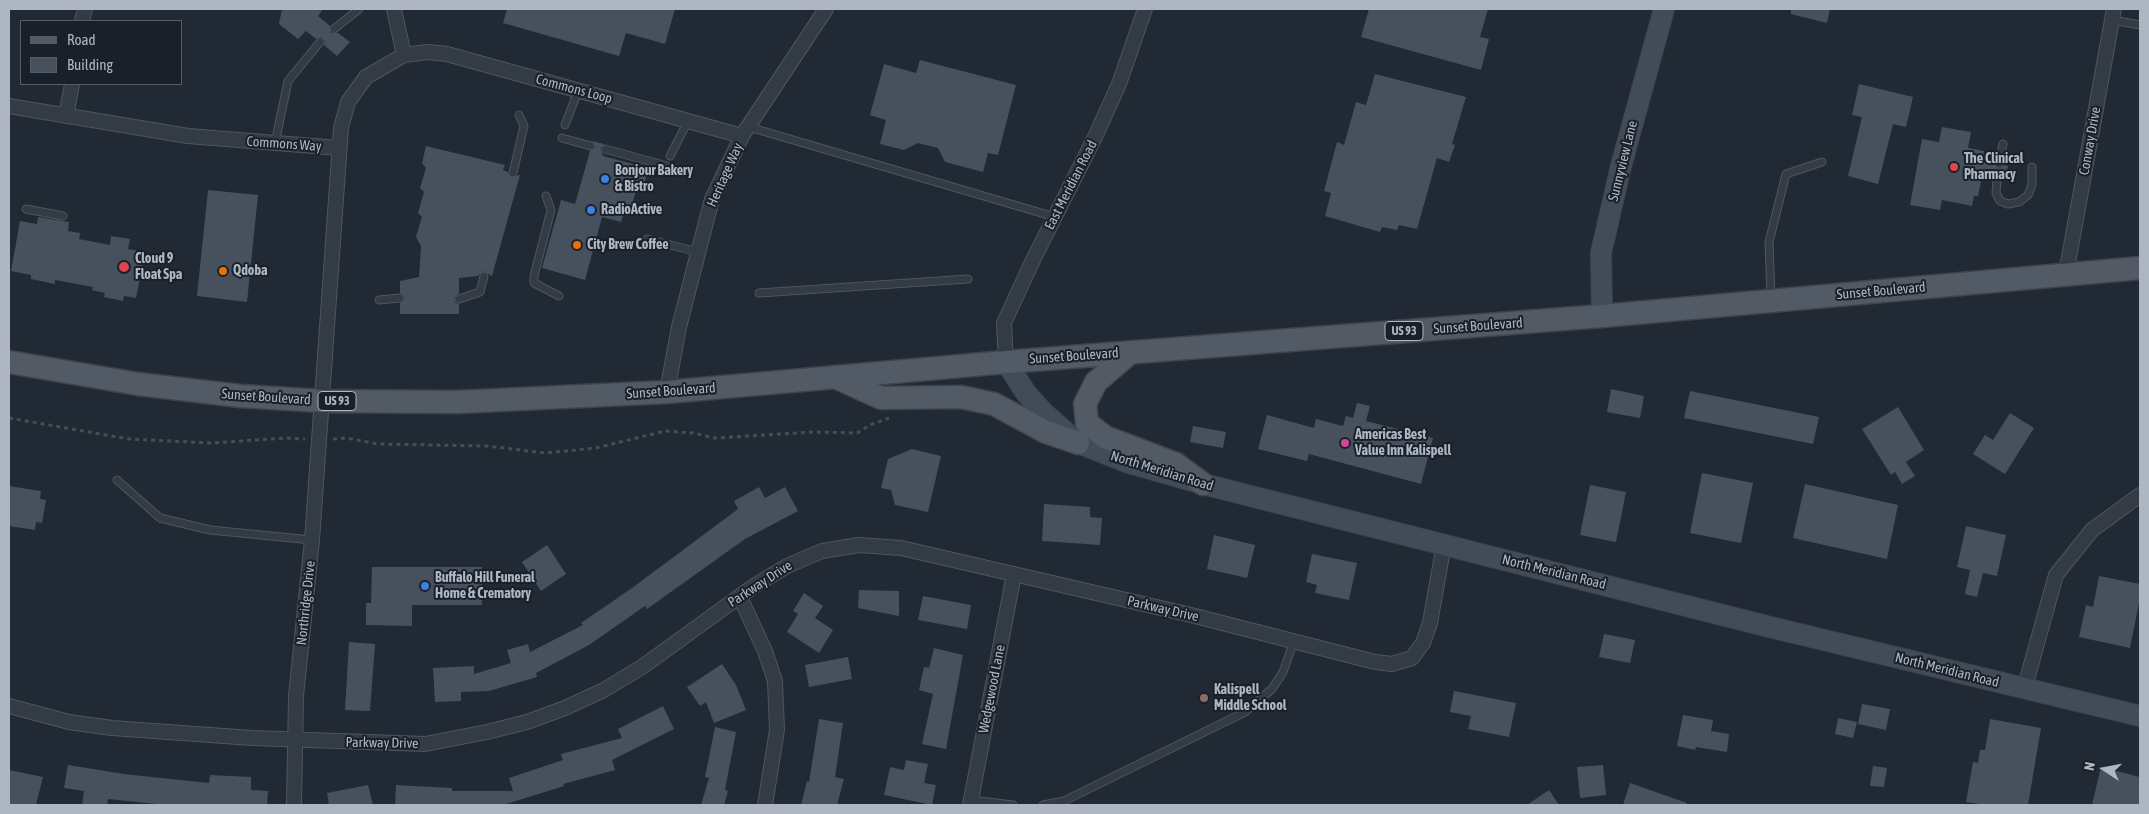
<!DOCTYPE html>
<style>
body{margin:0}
#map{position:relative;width:2149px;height:814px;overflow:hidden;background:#202934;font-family:"Asap Condensed",sans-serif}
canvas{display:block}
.frame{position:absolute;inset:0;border:10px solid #adb6c2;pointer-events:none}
.legend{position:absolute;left:20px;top:20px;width:162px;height:65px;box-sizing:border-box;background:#192029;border:1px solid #545c66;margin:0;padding:6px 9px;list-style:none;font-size:15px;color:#adb6c2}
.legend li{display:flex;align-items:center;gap:10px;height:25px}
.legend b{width:25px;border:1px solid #545c66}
.north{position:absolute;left:2079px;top:744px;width:50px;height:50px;-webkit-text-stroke:4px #192029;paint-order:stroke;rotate:281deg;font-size:14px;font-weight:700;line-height:20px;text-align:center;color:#adb6c2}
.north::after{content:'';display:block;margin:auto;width:18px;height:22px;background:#adb6c2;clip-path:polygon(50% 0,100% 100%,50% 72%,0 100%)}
</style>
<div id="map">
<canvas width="2149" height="814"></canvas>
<div class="frame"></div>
<ul class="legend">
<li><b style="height:6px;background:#515a65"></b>Road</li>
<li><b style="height:14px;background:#47515e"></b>Building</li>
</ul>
<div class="north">N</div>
</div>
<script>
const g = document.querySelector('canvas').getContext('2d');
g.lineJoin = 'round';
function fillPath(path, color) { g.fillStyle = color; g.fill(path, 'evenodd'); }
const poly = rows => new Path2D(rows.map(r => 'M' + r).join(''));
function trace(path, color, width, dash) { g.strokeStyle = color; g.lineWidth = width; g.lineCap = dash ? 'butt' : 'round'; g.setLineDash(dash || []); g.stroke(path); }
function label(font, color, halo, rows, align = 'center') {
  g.font = font + ' "Asap Condensed",sans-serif'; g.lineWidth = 4; g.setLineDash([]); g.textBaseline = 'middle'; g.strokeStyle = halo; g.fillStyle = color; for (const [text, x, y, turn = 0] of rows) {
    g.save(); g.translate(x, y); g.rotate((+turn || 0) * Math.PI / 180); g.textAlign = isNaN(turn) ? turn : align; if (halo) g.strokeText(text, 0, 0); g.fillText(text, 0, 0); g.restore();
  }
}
fillPath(poly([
 [282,9,323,9,318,16,330,26,330,33,338,33,350,42,337,56,324,45,325,41,321,37,316,39,306,31,298,39,279,24],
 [507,9,675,9,665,44,626,33,619,56,503,23],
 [1369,9,1488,9,1480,37,1489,39,1481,70,1361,37],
 [1791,9,1830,9,1827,23,1791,14],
 [920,60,1016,85,998,155,988,153,983,172,945,162,938,148,918,143,904,150,880,144,886,120,870,115,884,64,916,73],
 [1375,74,1466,97,1452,144,1455,145,1449,162,1437,158,1417,229,1399,225,1397,230,1382,227,1380,232,1325,216,1331,193,1324,191,1337,142,1344,145,1356,102,1366,105],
 [1859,84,1913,97,1906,127,1893,124,1878,184,1848,176,1862,117,1852,115],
 [1942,127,1971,132,1968,148,1984,151,1983,161,1994,163,1998,169,2004,165,2008,166,2005,181,1998,175,1992,179,1982,177,1978,196,1974,196,1972,206,1942,200,1940,210,1910,205,1922,139,1939,142],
 [592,141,604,144,600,148,603,156,644,167,642,172,647,174,642,192,636,191,631,208,626,206,621,222,602,217,585,280,542,268,561,200,575,204,590,151,596,147],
 [426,146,505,165,503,170,508,172,510,177,520,175,492,276,483,271,478,276,459,278,459,293,454,298,455,303,459,304,459,314,400,314,400,303,405,298,400,293,400,281,419,277,421,246,416,237,422,217,418,213,424,192,420,188,426,168,422,163],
 [208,190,258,195,247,302,197,296],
 [38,217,69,222,68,231,80,233,79,239,110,245,111,236,130,239,128,249,145,252,136,298,124,296,123,301,104,297,105,293,92,290,93,287,55,280,55,284,31,279,31,275,11,271,20,221,37,224],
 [1611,389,1644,396,1640,418,1607,412],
 [1690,391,1819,417,1813,444,1684,418],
 [1357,403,1370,406,1366,421,1433,438,1421,484,1309,454,1307,461,1258,449,1267,415,1314,428,1316,419,1343,426,1346,416,1353,418],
 [1898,407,1924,450,1906,462,1915,476,1902,484,1895,472,1891,475,1862,429],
 [2010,413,2034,428,2005,474,1973,454,1985,435,1993,440],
 [1193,426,1226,432,1223,448,1190,442],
 [912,449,941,456,928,512,895,505,891,490,881,488,888,459],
 [1702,473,1753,483,1741,543,1690,533],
 [1805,484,1898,505,1887,559,1793,538],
 [1590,485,1626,492,1616,542,1580,535],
 [9,486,41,491,40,499,46,500,42,523,36,522,35,530,9,526],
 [759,487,765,498,785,487,798,511,745,539,647,609,645,606,589,645,536,673,537,677,489,691,461,692,461,701,435,702,433,668,474,666,474,674,511,663,507,650,528,644,530,652,583,625,581,623,632,588,738,509,734,501],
 [1044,504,1090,507,1090,517,1102,518,1100,545,1042,541],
 [1966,526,2006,535,1997,576,1983,573,1977,597,1965,594,1970,570,1957,567],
 [1214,535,1255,545,1247,578,1207,569],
 [547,545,566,574,541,591,522,562],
 [1312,554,1357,563,1349,600,1315,593,1317,585,1306,582],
 [372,567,482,567,482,605,412,605,412,626,366,625,366,603,371,603],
 [2099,576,2140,584,2140,598,2130,648,2079,637,2086,605,2093,607],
 [859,590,899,591,899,616,858,608],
 [804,593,823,606,815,618,833,630,819,653,787,632,798,614,793,611],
 [923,596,971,605,967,629,918,620],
 [1604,634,1635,640,1630,663,1599,657],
 [349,642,375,644,370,711,345,710],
 [934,648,963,655,946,749,922,744,933,694,919,690,924,667,929,668],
 [848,657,852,679,809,687,805,665],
 [722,664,736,685,746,710,714,723,706,702,700,706,687,687],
 [1454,691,1516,703,1509,737,1468,729,1471,716,1450,712],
 [1862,704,1890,709,1886,730,1858,724],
 [663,706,674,729,612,760,615,770,563,784,564,786,503,805,395,805,396,785,452,788,452,791,513,791,509,778,563,760,561,754,622,738,618,729],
 [1683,715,1713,720,1711,731,1729,734,1727,752,1696,747,1695,750,1677,746],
 [1838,718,1857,722,1853,738,1835,734],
 [819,719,843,723,835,777,844,779,837,805,801,805,807,781,809,782],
 [1990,719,2041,728,2028,805,1986,805,1966,802,1973,762,1978,763,1980,750,1985,750],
 [715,727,736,732,725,790,728,791,724,805,701,805,709,778,705,777],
 [906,760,928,764,924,783,936,785,932,805,884,795,890,767,904,770],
 [68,765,124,774,209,783,210,775,251,777,251,790,268,791,267,805,166,805,108,799,107,805,82,805,84,791,64,788],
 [1603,765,1606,795,1580,798,1577,767],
 [1873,766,1887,768,1884,787,1870,786],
 [2101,767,2140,777,2140,805,2092,805],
 [9,770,43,777,36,805,9,805],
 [1630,783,1687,803,1686,805,1623,805],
 [368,785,373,805,329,805,327,793],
 [1549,790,1559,805,1527,805]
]), '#47515e');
const lane = poly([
 [2112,20,2140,25],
 [334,29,359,9],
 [565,125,578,91],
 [749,127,1055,217],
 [562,138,591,146],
 [275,143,288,81,320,42],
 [605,149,667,166],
 [670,156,688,121],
 [1999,164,2003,144],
 [513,173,524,126,519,115],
 [1997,180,1996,193,2000,201,2008,204,2019,202,2028,195,2032,185,2032,167],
 [546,196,551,210,534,276,534,283,559,296],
 [26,209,63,216],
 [647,239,698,252],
 [759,293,968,279],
 [1771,298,1769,242,1786,174,1822,162],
 [459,299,480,292,484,276],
 [379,300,400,298],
 [117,480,160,518,210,530,312,540],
 [971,800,1013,805],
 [1043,805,1064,801,1245,712,1272,689,1283,672,1294,641]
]);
const street = poly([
 [82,21,85,9],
 [404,55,428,52,447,54,742,136],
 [9,106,188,136,339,148],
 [66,116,72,84],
 [2066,274,2114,9],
 [1006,362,1004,323,1033,260,1095,137,1119,84,1145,9],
 [667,392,679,327,712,199,742,136,826,9],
 [740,597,765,651,775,681,777,730,765,805],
 [2024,690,2056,575,2092,530,2140,495],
 [9,706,69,722,112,728,252,738,425,744,487,732,527,722,565,708,604,690,642,667,754,586,787,566,822,551,859,545,901,548,1191,615,1375,662,1392,664,1412,658,1423,643,1430,623,1444,544],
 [294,805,296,696,312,540,341,128,348,102,366,77,404,55,394,9],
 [970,805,1014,574]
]);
const secondary = poly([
 [1602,316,1601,253,1621,166,1664,9],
 [1006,362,1026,393,1043,412,1078,443,1129,463,1203,484,1770,627,2140,716]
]);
const primary = poly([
 [1131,352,1096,382,1085,404,1087,423,1105,437,1176,464,1203,484],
 [9,362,138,384,240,396,322,401,457,402,667,392,1006,362,1602,316,2140,268],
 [835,377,881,398,961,397,994,404,1046,432,1078,443]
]);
trace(lane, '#4e5660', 9);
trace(street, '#4e5660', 16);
trace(secondary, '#3d444e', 22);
trace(primary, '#3d444e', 25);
trace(poly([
 [9,418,129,439,212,443,285,438,305,439],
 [333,439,346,438,378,444,487,446,545,453,596,448,665,431,693,433,715,438,814,432,857,433,870,425,889,418]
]), '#405153', 3, [4, 4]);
trace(lane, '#333b45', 7);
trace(street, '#333b45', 14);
trace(secondary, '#424b58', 20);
trace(primary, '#515a65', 22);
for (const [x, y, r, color] of [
 [1954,167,5,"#e0444e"],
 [605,179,5,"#3f7fe0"],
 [591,210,5,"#3f7fe0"],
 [577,245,5,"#e8710a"],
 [124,267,6,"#e0444e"],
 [223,271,5,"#e8710a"],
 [1345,443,5,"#d1479c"],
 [425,586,5,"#3f7fe0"],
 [1204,698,5,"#8d6e63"]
]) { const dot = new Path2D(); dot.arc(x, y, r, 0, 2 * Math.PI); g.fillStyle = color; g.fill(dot); trace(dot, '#192029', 2); }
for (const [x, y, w] of [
 [1404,331,38],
 [337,401,38]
]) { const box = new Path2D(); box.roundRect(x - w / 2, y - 9.5, w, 19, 4); g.fillStyle = '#192029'; g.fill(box); trace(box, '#adb6c2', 1); }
label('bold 12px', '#adb6c2', null, [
 ["US 93",1404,331],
 ["US 93",337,401]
]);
label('14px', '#adb6c2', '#192029', [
 ["Commons Loop",574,89,15],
 ["Conway Drive",2090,141,-80],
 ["Commons Way",284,144,4],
 ["Sunnyview Lane",1623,161,-76],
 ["Heritage Way",725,175,-66],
 ["East Meridian Road",1071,185,-63],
 ["Sunset Boulevard",1881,291,-5],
 ["Sunset Boulevard",1478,326,-4],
 ["Sunset Boulevard",1074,356,-4],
 ["Sunset Boulevard",671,391,-4],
 ["Sunset Boulevard",266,397,4],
 ["North Meridian Road",1162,471,17],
 ["North Meridian Road",1554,572,14],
 ["Parkway Drive",760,584,-33],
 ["Northridge Drive",306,603,-84],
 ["Parkway Drive",1163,609,13],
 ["North Meridian Road",1947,670,14],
 ["Wedgewood Lane",992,689,-79],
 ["Parkway Drive",382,743,1]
]);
label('bold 14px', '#adb6c2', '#192029', [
 ["The Clinical",1964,159],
 ["Pharmacy",1964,175],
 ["Bonjour Bakery",615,171],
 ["& Bistro",615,187],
 ["RadioActive",601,210],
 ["City Brew Coffee",587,245],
 ["Cloud 9",135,259],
 ["Float Spa",135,275],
 ["Qdoba",233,271],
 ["Americas Best",1355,435],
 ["Value Inn Kalispell",1355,451],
 ["Buffalo Hill Funeral",435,578],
 ["Home & Crematory",435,594],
 ["Kalispell",1214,690],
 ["Middle School",1214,706]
], 'left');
</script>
